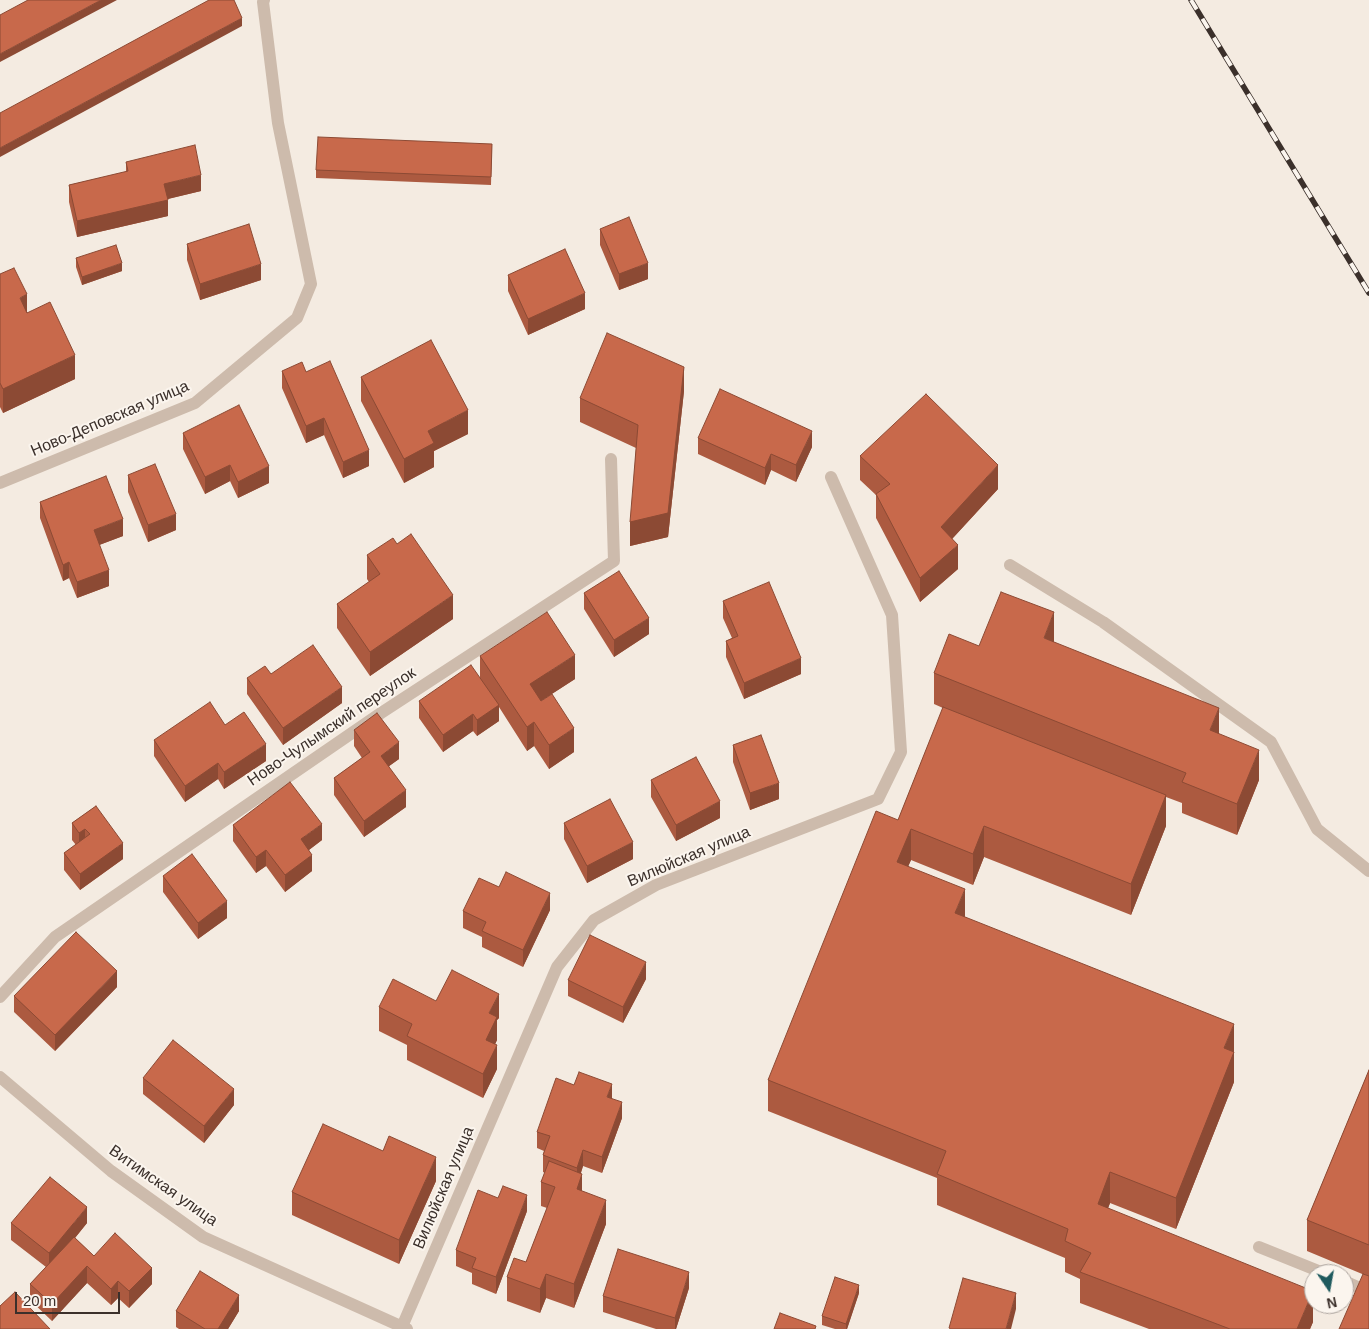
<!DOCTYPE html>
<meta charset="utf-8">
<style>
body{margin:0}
#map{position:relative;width:1369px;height:1329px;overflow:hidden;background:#f4ebe1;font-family:Helvetica,sans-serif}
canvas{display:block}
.north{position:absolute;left:1304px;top:1264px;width:50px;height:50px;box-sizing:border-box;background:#fbf5ee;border:1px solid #aea6a0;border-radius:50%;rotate:168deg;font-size:14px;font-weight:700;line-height:20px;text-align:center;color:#3b302b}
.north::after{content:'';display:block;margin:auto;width:18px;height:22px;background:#1f5a5e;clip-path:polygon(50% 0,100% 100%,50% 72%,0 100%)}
.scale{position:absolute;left:15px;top:1292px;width:105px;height:22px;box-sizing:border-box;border:2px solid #3b302b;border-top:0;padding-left:6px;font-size:15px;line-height:18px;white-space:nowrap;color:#3b302b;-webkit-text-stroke:4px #fbf5ee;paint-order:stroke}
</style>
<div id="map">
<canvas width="1369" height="1329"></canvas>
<div class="north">N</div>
<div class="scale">20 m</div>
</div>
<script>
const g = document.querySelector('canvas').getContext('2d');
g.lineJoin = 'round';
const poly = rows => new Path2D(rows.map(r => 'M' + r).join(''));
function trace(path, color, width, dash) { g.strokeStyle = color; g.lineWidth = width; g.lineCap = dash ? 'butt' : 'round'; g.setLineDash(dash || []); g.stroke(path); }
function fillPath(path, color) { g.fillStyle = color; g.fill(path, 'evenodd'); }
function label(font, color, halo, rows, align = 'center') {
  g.font = font + ' Helvetica,sans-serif'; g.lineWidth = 4; g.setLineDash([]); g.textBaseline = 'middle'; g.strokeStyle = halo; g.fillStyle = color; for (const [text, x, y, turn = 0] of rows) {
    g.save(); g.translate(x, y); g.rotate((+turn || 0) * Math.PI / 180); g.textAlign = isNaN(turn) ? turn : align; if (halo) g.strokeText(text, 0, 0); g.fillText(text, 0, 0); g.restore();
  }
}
trace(poly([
 [0,483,195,403,297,318,311,284,278,123,263,2,264,0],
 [1010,565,1103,622,1271,742,1317,829,1369,871],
 [0,997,55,937,381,713,614,561,611,459],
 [0,1077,111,1171,203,1237,407,1329],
 [1259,1247,1326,1274],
 [1344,1281,1369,1292],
 [401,1329,557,967,594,920,656,885,878,799,901,752,892,615,831,477]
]), '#cdbbac', 12);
const rail = poly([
 [1191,0,1369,293]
]);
trace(rail, '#3b302b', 5.5);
trace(rail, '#fbf5ee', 4, [11]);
fillPath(poly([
 [492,144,491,185,316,178,316,170],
 [126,162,201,191,167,199,168,216,77,237,69,202,69,185,126,172],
 [600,229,648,279,619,290,600,245],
 [187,244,261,280,200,300,187,260],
 [76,258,122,271,82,285,76,267],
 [0,274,75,379,3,413,0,407],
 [508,275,585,309,528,335,508,291],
 [282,371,306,372,369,466,343,478,324,435,306,443,282,388],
 [361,377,468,434,434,451,434,467,404,483,361,401],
 [684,391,668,537,630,546,636,448,580,422,580,398],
 [183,433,269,483,238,498,230,481,205,494,183,449],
 [698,438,812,447,796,482,771,470,765,485,698,454],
 [860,456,998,489,952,539,958,569,920,602,876,518,876,495,860,480],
 [128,475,176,530,148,542,128,492],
 [40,502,123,536,99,545,109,586,77,598,69,578,63,581,40,518],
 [367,555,453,619,370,676,337,628,337,604,369,582,367,579],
 [584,593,649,634,614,657,584,609],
 [723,601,801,674,744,699,726,657,726,641,732,638,723,618],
 [1054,642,1219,734,1259,780,1237,835,1182,813,1182,803,1166,797,1166,826,1131,915,984,857,973,885,911,860,908,866,965,917,1234,1051,1234,1082,1176,1229,1110,1203,1108,1208,1313,1322,1310,1329,1149,1329,1080,1303,1080,1279,1065,1272,1065,1258,937,1205,937,1178,768,1111,768,1080,898,820,943,708,934,704,934,673,979,646],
 [480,656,575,679,541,701,574,752,549,769,534,746,527,751,499,707,499,721,477,736,473,731,443,752,419,718,419,701,480,679],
 [247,678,342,703,283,745,247,694],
 [225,725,266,761,224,789,218,779,185,802,154,756,154,740],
 [354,730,399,759,389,766,406,807,364,837,334,795,334,778,362,758,354,746],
 [733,745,779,799,750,810,733,762],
 [651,780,720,818,676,841,651,797],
 [96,806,123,859,80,890,64,870,64,853,76,845,72,840,72,823],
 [564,823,633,859,587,883,564,839],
 [233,825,322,840,309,850,312,871,285,892,266,866,256,873,233,841],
 [163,876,227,918,198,939,163,892],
 [499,887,550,910,523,967,482,947,482,937,463,928,463,911],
 [646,979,623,1023,568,996,568,980],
 [117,987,55,1051,14,1012,14,996],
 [436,1001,499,1018,497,1020,497,1040,495,1044,497,1069,483,1098,407,1060,407,1045,379,1031,379,1007],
 [1369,1070,1369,1329,1367,1276,1307,1251,1307,1220],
 [143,1078,234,1105,204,1143,143,1094],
 [612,1098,622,1118,602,1173,583,1166,581,1173,582,1191,606,1224,574,1308,546,1298,540,1313,507,1301,507,1277,526,1262,547,1208,541,1206,541,1182,545,1173,543,1172,543,1155,544,1151,537,1148,537,1132],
 [436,1181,399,1264,292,1215,292,1192],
 [527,1211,496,1294,472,1284,472,1273,456,1266,456,1250],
 [11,1223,87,1223,75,1238,94,1256,152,1284,129,1308,118,1298,111,1305,87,1283,52,1321,30,1300,30,1284,46,1267,11,1240],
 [689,1288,676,1329,656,1329,603,1312,603,1296],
 [859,1293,847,1329,835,1329,822,1325,822,1316],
 [176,1311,239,1311,228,1329,179,1329,176,1327]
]), '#ac5a40');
fillPath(poly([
 [101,0,117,0,0,62,0,54],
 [242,18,242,26,0,157,0,148],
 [201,175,201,191,164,200,164,184],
 [168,200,168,216,77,237,77,221],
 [122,263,122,271,82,285,82,277],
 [648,263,648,279,619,290,619,274],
 [261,264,261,280,200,300,200,284],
 [585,293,585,309,528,335,528,319],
 [27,294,27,318,20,298],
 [75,355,75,379,3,413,3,389],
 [684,367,684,391,668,537,630,546,630,522],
 [468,410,468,434,434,451,434,467,404,483,404,459,428,431],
 [324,418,324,435,306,443,306,426],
 [812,431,812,447,796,482,796,465],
 [369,450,369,466,343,478,343,462],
 [771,454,771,470,765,485,765,468],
 [230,465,230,481,205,494,205,477],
 [998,465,998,489,941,551,941,527],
 [269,466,269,483,238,498,238,482],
 [176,514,176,530,148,542,148,525],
 [123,519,123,536,94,547,94,530],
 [958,545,958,569,920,602,920,578],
 [69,562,69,578,63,581,63,565],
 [109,570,109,586,77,598,77,582],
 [453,595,453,619,370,676,370,652],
 [1054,612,1054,643,1044,638],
 [649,618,649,634,614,657,614,640],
 [575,655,575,679,530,708,530,684],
 [801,658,801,674,744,699,744,683],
 [342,687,342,703,283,745,283,728],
 [499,705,499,721,477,736,477,720],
 [1219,708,1219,739,1210,730],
 [473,714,473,731,443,752,443,735],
 [534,722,534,746,527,751,527,727],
 [574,728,574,752,549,769,549,745],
 [399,742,399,759,381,772,381,756],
 [266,744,266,761,224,789,224,772],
 [1259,750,1259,780,1237,835,1237,804],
 [218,763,218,779,185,802,185,786],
 [779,783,779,799,750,810,750,793],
 [406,790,406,807,364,837,364,821],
 [1166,795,1166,826,1131,915,1131,884],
 [720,801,720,818,676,841,676,825],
 [322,824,322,840,301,856,301,839],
 [984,826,984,857,973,885,973,854],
 [85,829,85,845,79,849,79,833],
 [911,829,911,860,897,893,897,862],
 [633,842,633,859,587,883,587,866],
 [123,843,123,859,80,890,80,874],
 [266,850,266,866,256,873,256,857],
 [312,855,312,871,285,892,285,875],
 [965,889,965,920,955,913],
 [550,893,550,910,523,967,523,950],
 [227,901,227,918,198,939,198,923],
 [646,962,646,979,623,1023,623,1007],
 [117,971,117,987,55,1051,55,1035],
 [499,994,499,1018,497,1020,497,1040,486,1064,486,1040,489,1013],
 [1234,1024,1234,1082,1176,1229,1176,1198,1224,1048],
 [497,1045,497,1069,483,1098,483,1074],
 [612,1084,612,1100,607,1097],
 [234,1089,234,1105,204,1143,204,1126],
 [622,1102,622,1118,602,1173,602,1157],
 [583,1150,583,1166,577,1184,577,1168],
 [436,1157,436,1181,399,1264,399,1240],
 [1110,1172,1110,1203,1098,1235,1098,1204],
 [582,1174,582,1198,577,1189],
 [527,1195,527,1211,496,1294,496,1277],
 [606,1200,606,1224,574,1308,574,1284],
 [87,1207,87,1223,49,1270,49,1253],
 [87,1266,87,1283,52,1321,52,1304],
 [152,1268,152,1284,129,1308,129,1291],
 [689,1272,689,1288,676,1329,675,1329,675,1318],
 [546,1274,546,1298,540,1313,540,1289],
 [118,1281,118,1298,111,1305,111,1289],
 [859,1285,859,1293,847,1329,846,1329,846,1324],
 [1313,1291,1313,1322,1310,1329,1297,1329],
 [1016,1293,1016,1309,1011,1329,1006,1329],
 [239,1295,239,1311,228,1329,218,1329]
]), '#8c4a34');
const building = poly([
 [28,0,101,0,0,54,0,15,28,0],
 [209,0,234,0,242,18,0,148,0,113,209,0],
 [318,137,492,144,491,177,316,170,318,137],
 [195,145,201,175,164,184,168,200,77,221,69,185,128,171,126,162,195,145],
 [629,217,648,263,619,274,600,229,629,217],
 [249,224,261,264,200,284,187,244,249,224],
 [116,245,122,263,82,277,76,258,116,245],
 [565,249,585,293,528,319,508,275,565,249],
 [14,268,27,294,20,298,27,313,50,302,75,355,3,389,0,383,0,274,14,268],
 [607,333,684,367,668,513,630,522,638,425,580,398,607,333],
 [431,340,468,410,428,431,434,443,404,459,361,377,431,340],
 [330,361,369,450,343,462,324,418,306,426,282,371,302,362,306,372,330,361],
 [720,389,812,431,796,465,771,454,765,468,698,438,720,389],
 [926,394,998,465,941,527,958,545,920,578,876,494,890,484,860,456,926,394],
 [239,405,269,466,238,482,230,465,205,477,183,433,239,405],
 [155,464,176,514,148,525,128,475,155,464],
 [106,476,123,519,94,530,109,570,77,582,69,562,63,565,40,502,106,476],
 [411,534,453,595,370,652,337,604,380,574,367,555,393,538,397,544,411,534],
 [619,571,649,618,614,640,584,593,619,571],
 [769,582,801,658,744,683,726,641,738,636,723,601,769,582],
 [1001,592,1054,612,1044,638,1219,708,1210,730,1259,750,1237,804,1182,782,1186,773,934,673,949,634,979,646,1001,592],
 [547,612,575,655,530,684,541,701,552,694,574,728,549,745,534,722,527,727,480,656,547,612],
 [313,645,342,687,283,728,247,678,265,666,271,674,313,645],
 [471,665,499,705,477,720,473,714,443,735,419,701,471,665],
 [210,702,225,725,244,712,266,744,224,772,218,763,185,786,154,740,210,702],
 [943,707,1166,795,1131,884,984,826,973,854,911,829,897,862,965,889,955,913,1234,1024,1224,1048,1234,1052,1176,1198,1110,1172,1098,1204,1313,1291,1297,1329,1230,1329,1080,1272,1091,1253,1065,1241,1068,1229,937,1174,946,1151,768,1080,876,811,898,820,943,707],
 [377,713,399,742,381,756,406,790,364,821,334,778,370,752,354,730,377,713],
 [761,735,779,783,750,793,733,745,761,735],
 [696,757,720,801,676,825,651,780,696,757],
 [290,782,322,824,301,839,312,855,285,875,266,850,256,857,233,825,290,782],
 [610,799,633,842,587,866,564,823,610,799],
 [96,806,123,843,80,874,64,853,90,834,85,829,79,833,72,823,96,806],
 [192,854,227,901,198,923,163,876,192,854],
 [506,872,550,893,523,950,482,931,486,922,463,911,479,878,499,887,506,872],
 [76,932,117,971,55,1035,14,996,76,932],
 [590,935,646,962,623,1007,568,980,590,935],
 [452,970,499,994,489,1013,497,1017,486,1040,497,1045,483,1074,407,1036,412,1024,379,1007,393,979,436,1001,452,970],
 [173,1040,234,1089,204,1126,143,1078,173,1040],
 [1369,1070,1369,1245,1307,1220,1369,1070],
 [579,1072,612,1084,607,1097,622,1102,602,1157,583,1150,577,1168,543,1155,550,1136,537,1132,556,1078,574,1085,579,1072],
 [323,1124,383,1151,389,1136,436,1157,399,1240,292,1192,323,1124],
 [549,1161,582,1174,577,1189,606,1200,574,1284,546,1274,540,1289,507,1277,514,1258,526,1262,555,1187,541,1182,549,1161],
 [50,1177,87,1207,49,1253,11,1223,50,1177],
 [503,1186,527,1195,496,1277,472,1268,476,1258,456,1250,478,1190,498,1198,503,1186],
 [115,1233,152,1268,129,1291,118,1281,111,1289,87,1266,52,1304,30,1284,74,1237,94,1256,115,1233],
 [618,1249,689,1272,675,1318,603,1296,618,1249],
 [200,1271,239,1295,218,1329,205,1329,176,1311,200,1271],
 [1363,1274,1369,1276,1369,1329,1339,1329,1363,1274],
 [835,1277,859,1285,846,1324,822,1316,835,1277],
 [963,1278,1016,1293,1006,1329,951,1329,949,1328,963,1278],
 [15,1292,50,1329,0,1329,0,1306,15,1292],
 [780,1313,816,1326,815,1329,774,1329,780,1313]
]);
fillPath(building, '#c8694b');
trace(building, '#8c4a34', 1);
label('16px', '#3b302b', '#fbf5ee', [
 ["Ново-Деповская улица",110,419,-23],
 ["Ново-Чулымский переулок",332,727,-34],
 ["Вилюйская улица",689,857,-23],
 ["Витимская улица",163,1186,35],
 ["Вилюйская улица",444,1188,-67]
]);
</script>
